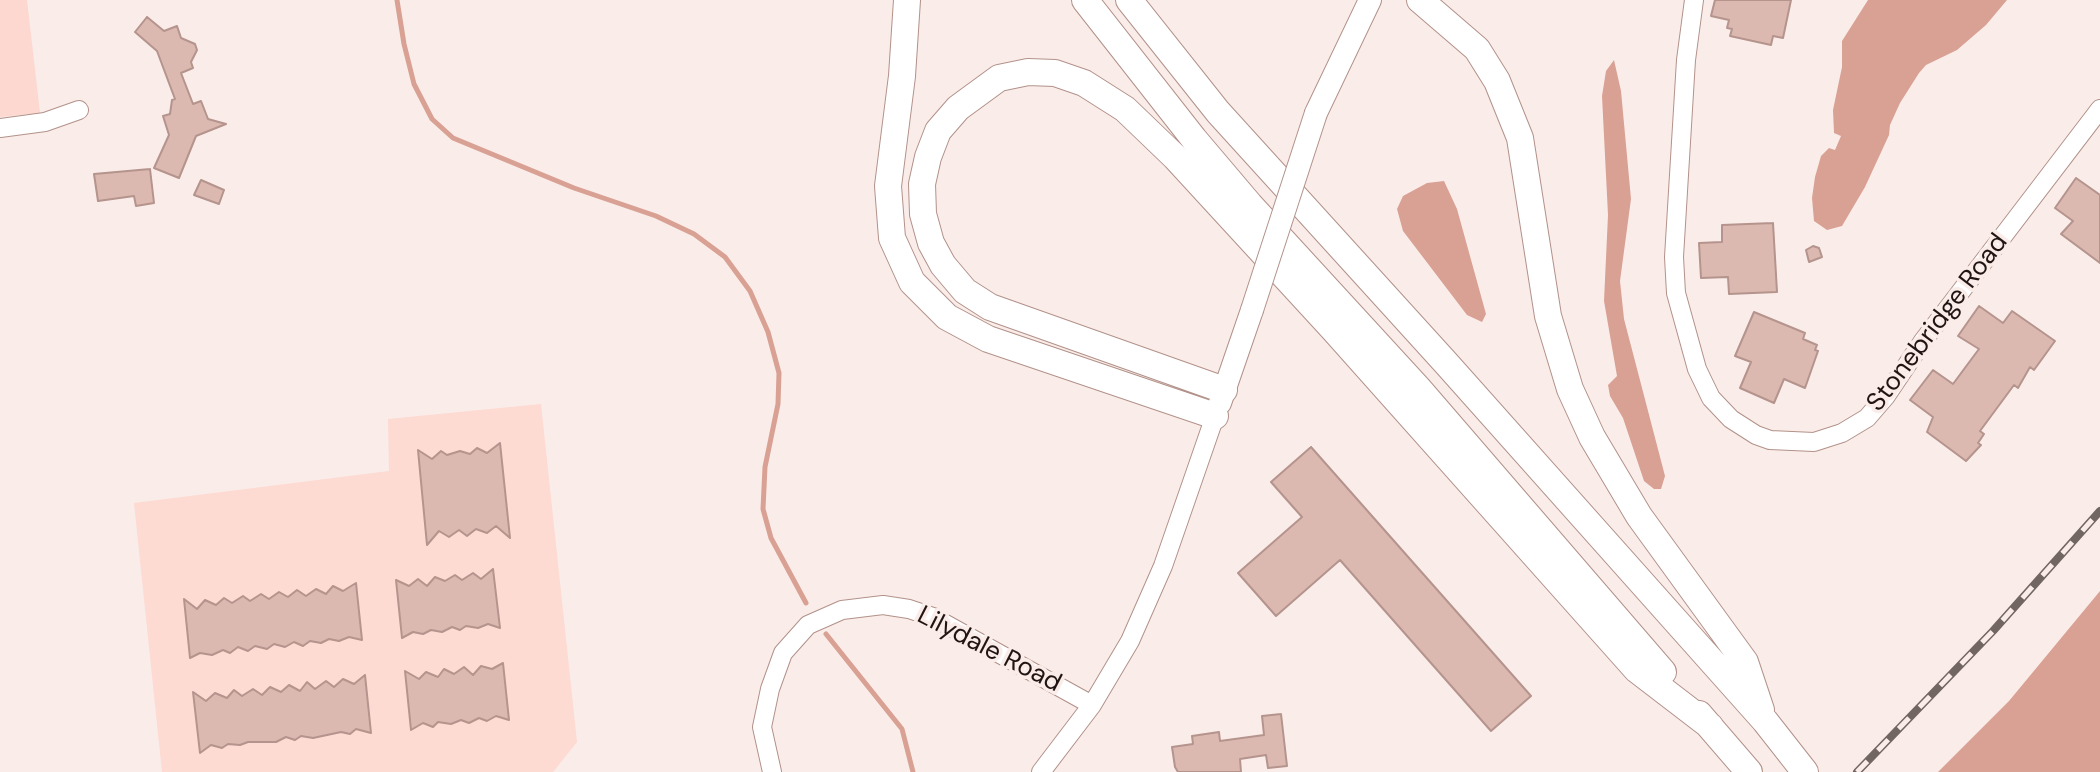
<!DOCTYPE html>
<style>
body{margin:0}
canvas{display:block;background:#faece9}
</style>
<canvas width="2100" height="772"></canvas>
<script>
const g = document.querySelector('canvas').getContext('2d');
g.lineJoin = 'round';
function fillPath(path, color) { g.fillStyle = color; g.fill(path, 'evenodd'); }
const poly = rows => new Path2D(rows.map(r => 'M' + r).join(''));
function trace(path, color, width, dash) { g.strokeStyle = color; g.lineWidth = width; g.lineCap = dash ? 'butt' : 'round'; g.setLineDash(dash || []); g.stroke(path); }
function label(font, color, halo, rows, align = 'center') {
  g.font = font + ' "DM Sans",sans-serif'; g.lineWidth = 7; g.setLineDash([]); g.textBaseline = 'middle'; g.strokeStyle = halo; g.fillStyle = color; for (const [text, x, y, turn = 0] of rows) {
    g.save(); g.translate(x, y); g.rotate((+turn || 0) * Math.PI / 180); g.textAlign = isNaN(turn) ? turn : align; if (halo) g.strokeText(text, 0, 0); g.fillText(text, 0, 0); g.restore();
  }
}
fillPath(poly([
 [541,404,577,742,553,772,162,772,134,503,389,471,388,419]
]), '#fddad2');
fillPath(poly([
 [0,0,27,0,40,113,0,117]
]), '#fcd8d0');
fillPath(poly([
 [1868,0,2007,0,1986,25,1957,50,1926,65,1919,73,1900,103,1890,125,1889,135,1865,187,1842,226,1827,230,1814,221,1812,198,1815,177,1821,156,1829,148,1835,150,1841,136,1834,133,1833,110,1842,67,1842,41],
 [1614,60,1621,91,1631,199,1620,281,1624,319,1665,476,1661,489,1654,489,1644,481,1623,418,1610,396,1608,385,1617,376,1604,301,1608,215,1602,96,1606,71],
 [1444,181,1457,209,1486,314,1482,322,1467,315,1403,231,1397,209,1403,196,1427,183],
 [2100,591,2100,772,1938,772,2009,701]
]), '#d9a194');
trace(poly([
 [397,0,404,44,414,84,432,119,453,138,574,188,656,216,694,234,725,257,750,291,768,332,779,373,778,404,765,467,763,509,771,538,806,603],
 [826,634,902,729,913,772]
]), '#d9a194', 5);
const building = poly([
 [1715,0,1791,0,1783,38,1773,36,1771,45,1730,36,1732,29,1727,28,1729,20,1711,16,1715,0],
 [147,17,164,31,177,26,181,38,195,44,197,50,191,62,193,68,181,73,193,104,201,101,208,119,226,124,196,136,179,178,154,168,169,135,163,116,170,114,172,100,175,99,157,51,135,32,147,17],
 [150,169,154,203,136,206,134,196,98,201,94,174,150,169],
 [2076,178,2100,195,2100,263,2061,234,2073,221,2055,208,2076,178],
 [201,180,224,190,219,204,194,195,201,180],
 [1773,223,1777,292,1729,294,1728,277,1701,278,1699,243,1722,242,1722,225,1773,223],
 [1813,246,1819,248,1822,257,1809,262,1806,250,1813,246],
 [1979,306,2003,323,2012,311,2055,341,2034,370,2030,367,2018,388,2014,385,1980,431,1984,434,1978,443,1981,445,1966,461,1927,432,1933,417,1910,400,1933,370,1953,384,1973,357,1979,349,1958,336,1979,306],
 [1754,312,1805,333,1803,339,1817,345,1815,350,1818,351,1805,388,1784,379,1774,403,1740,388,1751,362,1735,356,1754,312],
 [500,443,510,538,496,526,487,533,476,529,467,536,459,530,449,537,439,531,427,545,418,450,432,459,441,451,447,455,460,451,470,454,477,448,487,453,500,443],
 [1311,447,1531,696,1491,731,1340,560,1276,616,1238,573,1302,517,1271,482,1311,447],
 [493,569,500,628,488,624,478,628,466,626,460,630,452,627,442,632,431,630,423,634,413,632,402,638,396,580,409,586,418,579,427,586,435,577,445,581,455,575,462,580,473,573,481,579,493,569],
 [356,583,362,640,349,637,339,641,329,639,321,643,310,641,303,646,294,642,285,647,274,644,267,649,255,646,248,651,238,647,230,653,223,650,212,655,200,653,190,658,184,599,197,609,205,600,216,605,224,598,232,603,243,596,250,601,261,594,269,599,279,592,288,597,297,590,306,596,316,589,326,594,333,586,343,591,356,583],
 [503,663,509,720,496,716,487,721,479,718,469,723,461,720,451,724,438,722,433,727,423,723,411,730,405,671,419,679,426,672,438,677,444,669,454,674,464,667,473,675,481,666,492,669,503,663],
 [365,675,371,733,356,729,350,734,341,732,313,738,301,736,295,740,286,737,276,742,248,742,240,745,228,744,222,748,211,745,200,753,193,692,206,701,215,693,227,698,234,690,242,696,253,689,262,695,270,687,281,692,289,685,300,691,307,682,315,689,326,681,334,687,343,679,354,684,365,675],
 [1281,714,1287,766,1268,768,1266,755,1240,759,1241,772,1178,772,1175,767,1172,747,1193,744,1192,736,1219,732,1220,741,1264,735,1262,716,1281,714]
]);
fillPath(building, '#dbb9b1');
trace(building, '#b5948d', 2);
const minor = poly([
 [1694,0,1686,60,1674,257,1676,293,1697,369,1711,398,1731,419,1756,435,1770,440,1814,442,1842,433,1867,418,1886,396,1923,341,2100,109],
 [0,128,45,122,79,110],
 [772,772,762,727,770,689,783,653,808,625,842,610,883,605,909,609,933,617,1092,705],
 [1041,772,1092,705,1130,641,1163,566,1215,416]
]);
const major = poly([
 [1316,113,1370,0],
 [1220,403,1252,310]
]);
const highway = poly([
 [907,0,902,76,888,186,892,238,912,282,947,317,988,339,1215,416],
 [1085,0,1194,139,1250,205,1418,388,1663,672],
 [1129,0,1218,112,1446,363,1765,721,1805,772],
 [1420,0,1477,49,1497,81,1520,138,1548,316,1570,389,1592,437,1639,516,1745,662,1761,710],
 [1224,390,990,307,965,291,943,265,931,243,923,214,922,184,928,157,938,131,958,108,999,78,1028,72,1055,73,1084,83,1125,109,1175,157,1334,330,1637,670,1710,726],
 [1699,714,1749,772]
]);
trace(minor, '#b2928a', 20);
trace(major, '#b2928a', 24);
trace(highway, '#b2928a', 28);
trace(minor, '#fff', 18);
trace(major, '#fff', 22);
trace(highway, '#fff', 26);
const rail = poly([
 [1857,772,1993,631,2100,511]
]);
trace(rail, '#726663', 8);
trace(rail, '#faece9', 5, [15]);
const majorBridge = poly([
 [1252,310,1316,113]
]);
trace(majorBridge, '#b2928a', 24, []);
trace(majorBridge, '#fff', 22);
label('26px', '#211513', '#faece9', [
 ["Stonebridge Road",1938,323,-53],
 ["Lilydale Road",989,650,27]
]);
</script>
